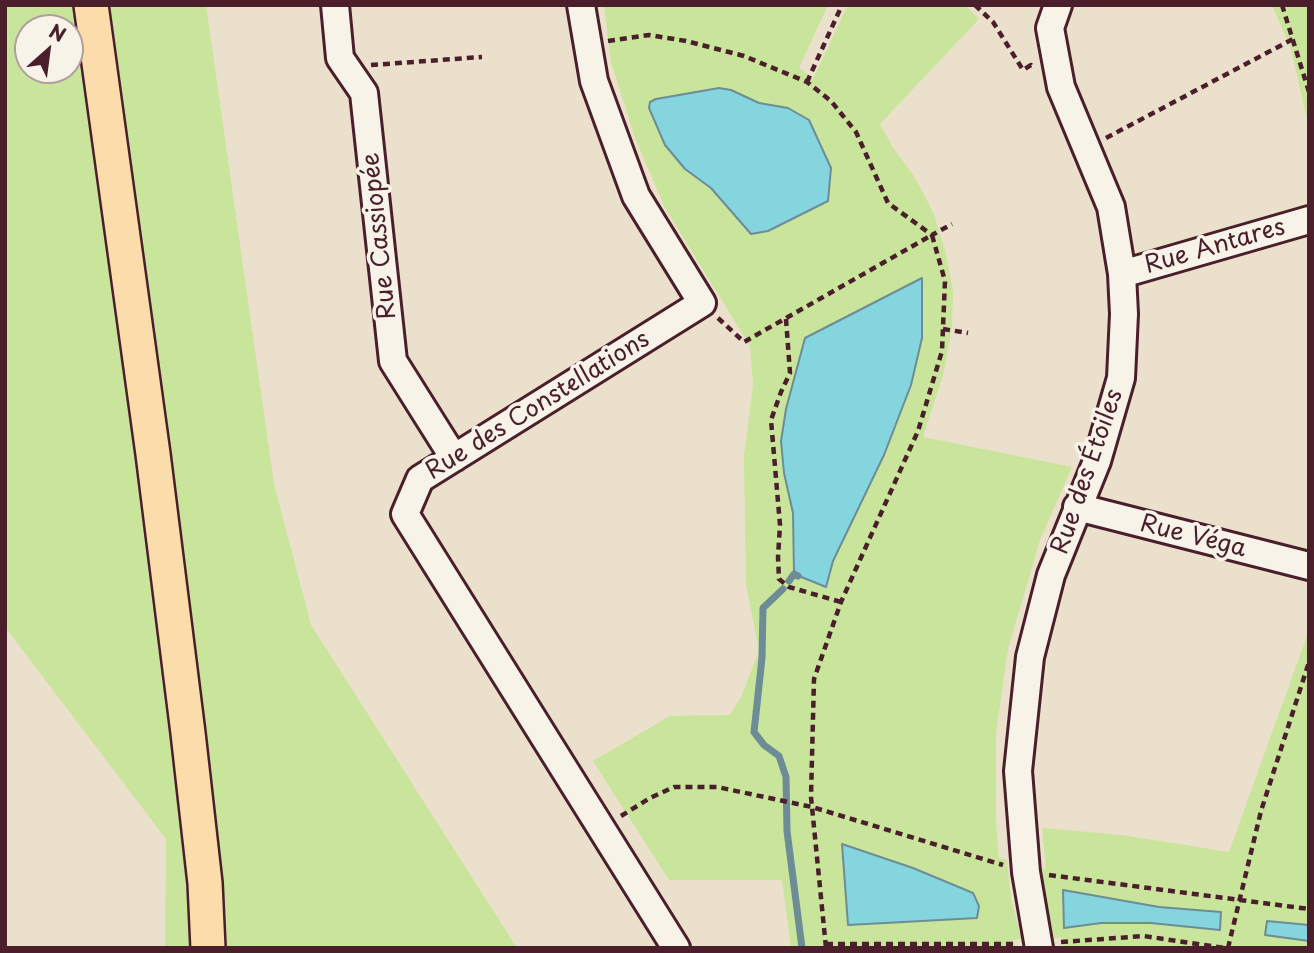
<!DOCTYPE html>
<meta charset="utf-8">
<style>
body{margin:0}
#map{position:relative;width:1314px;height:953px;overflow:hidden;background:#ebe0cb;font-family:"Playpen Sans",sans-serif}
canvas{display:block}
.frame{position:absolute;inset:0;border:7px solid #4a1f2b;pointer-events:none}
.north{position:absolute;left:14px;top:14px;width:70px;height:70px;box-sizing:border-box;background:#f7f3e8;border:2px solid #b29e9c;border-radius:50%;rotate:28deg;font-size:19px;font-weight:700;line-height:28px;text-align:center;color:#4a1f2b}
.north::after{content:'';display:block;margin:auto;width:24px;height:32px;background:#4a1f2b;clip-path:polygon(50% 0,100% 100%,50% 72%,0 100%)}
</style>
<div id="map">
<canvas width="1314" height="953"></canvas>
<div class="frame"></div>
<div class="north">N</div>
</div>
<script>
const g = document.querySelector('canvas').getContext('2d');
g.lineJoin = 'round';
function fillPath(path, color) { g.fillStyle = color; g.fill(path, 'evenodd'); }
const poly = rows => new Path2D(rows.map(r => 'M' + r).join(''));
function trace(path, color, width, dash) { g.strokeStyle = color; g.lineWidth = width; g.lineCap = dash ? 'butt' : 'round'; g.setLineDash(dash || []); g.stroke(path); }
function label(font, color, halo, rows, align = 'center') {
  g.font = font + ' "Playpen Sans",sans-serif'; g.lineWidth = 7; g.setLineDash([]); g.textBaseline = 'middle'; g.strokeStyle = halo; g.fillStyle = color; for (const [text, x, y, turn = 0] of rows) {
    g.save(); g.translate(x, y); g.rotate((+turn || 0) * Math.PI / 180); g.textAlign = isNaN(turn) ? turn : align; if (halo) g.strokeText(text, 0, 0); g.fillText(text, 0, 0); g.restore();
  }
}
fillPath(poly([
 [5,5,206,5,274,484,311,625,517,948,165,948,166,839,5,627],
 [28,28,70,28,70,70,28,70],
 [604,5,828,5,799,68,813,79,848,5,965,5,979,19,880,124,892,146,914,176,933,212,945,250,953,290,952,326,944,372,923,437,1072,467,1040,540,1008,649,996,733,996,822,999,858,1007,860,1011,898,1021,939,1013,940,1016,948,791,948,782,880,669,880,593,761,670,716,730,715,741,697,759,651,746,584,744,456,753,385,750,346,665,208,635,138,611,62],
 [1272,5,1309,5,1309,128,1291,49],
 [1309,630,1309,948,1065,948,1061,937,1054,938,1044,891,1041,869,1046,869,1042,828,1122,835,1229,852]
]), '#c9e59b');
const water = poly([
 [719,88,731,90,759,103,788,108,809,120,831,168,828,201,768,231,751,234,711,188,685,169,665,145,649,108,650,102,656,99,719,88],
 [922,278,922,338,911,385,884,455,833,561,826,587,794,574,793,513,784,473,781,441,786,409,805,338,922,278],
 [842,844,913,868,973,893,979,906,977,918,848,925,842,844],
 [1063,890,1159,907,1221,912,1220,930,1151,923,1101,923,1064,928,1063,890],
 [1267,921,1309,925,1309,941,1265,935,1267,921]
]);
fillPath(water, '#84d5de');
trace(water, '#6d8c96', 2);
trace(poly([
 [789,581,794,574,798,576],
 [783,589,763,608,762,658,754,732,764,745,779,756,786,777,787,831,802,948]
]), '#6d8c96', 7);
const minor = poly([
 [335,5,340,58,364,93,393,361,454,458],
 [581,5,594,81,636,196,702,303,420,479,405,514,676,948],
 [1122,274,1309,220],
 [1077,507,1309,566],
 [1039,948,1026,872,1018,771,1030,657,1051,575,1097,461,1121,378,1124,314,1122,274,1111,207,1061,87,1050,28,1058,5]
]);
const major = poly([
 [91,5,153,454,188,733,205,883,208,948]
]);
trace(minor, '#4a1f2b', 32);
trace(major, '#4a1f2b', 38);
trace(poly([
 [975,5,993,22,1023,70,1031,65,1033,68],
 [1282,5,1309,92],
 [608,41,649,35,686,41,744,56,807,82,831,101,856,132,888,203,932,235,952,224],
 [371,65,482,57],
 [807,82,842,5],
 [1106,138,1293,39],
 [718,318,744,342,932,235,945,281,942,351,918,431,841,602,814,679,811,797,826,948],
 [786,319,790,373,781,392,771,420,780,525,778,557,779,579,789,587,841,602],
 [943,329,968,333],
 [621,816,650,798,674,787,717,787,812,807,1003,865],
 [1049,875,1309,909],
 [1061,942,1144,936,1224,948],
 [826,944,1014,944],
 [1228,948,1261,811,1309,662]
]), '#4a1f2b', 4.5, [7, 5]);
trace(minor, '#f7f3e8', 26);
trace(major, '#fbddab', 33);
label('24px', '#4a1f2b', '#f7f3e8', [
 ["Rue Cassiopée",380,236,-96],
 ["Rue Antares",1215,247,-16],
 ["Rue des Constellations",538,406,-32],
 ["Rue des Étoiles",1088,472,-71],
 ["Rue Véga",1193,537,14]
]);
</script>
